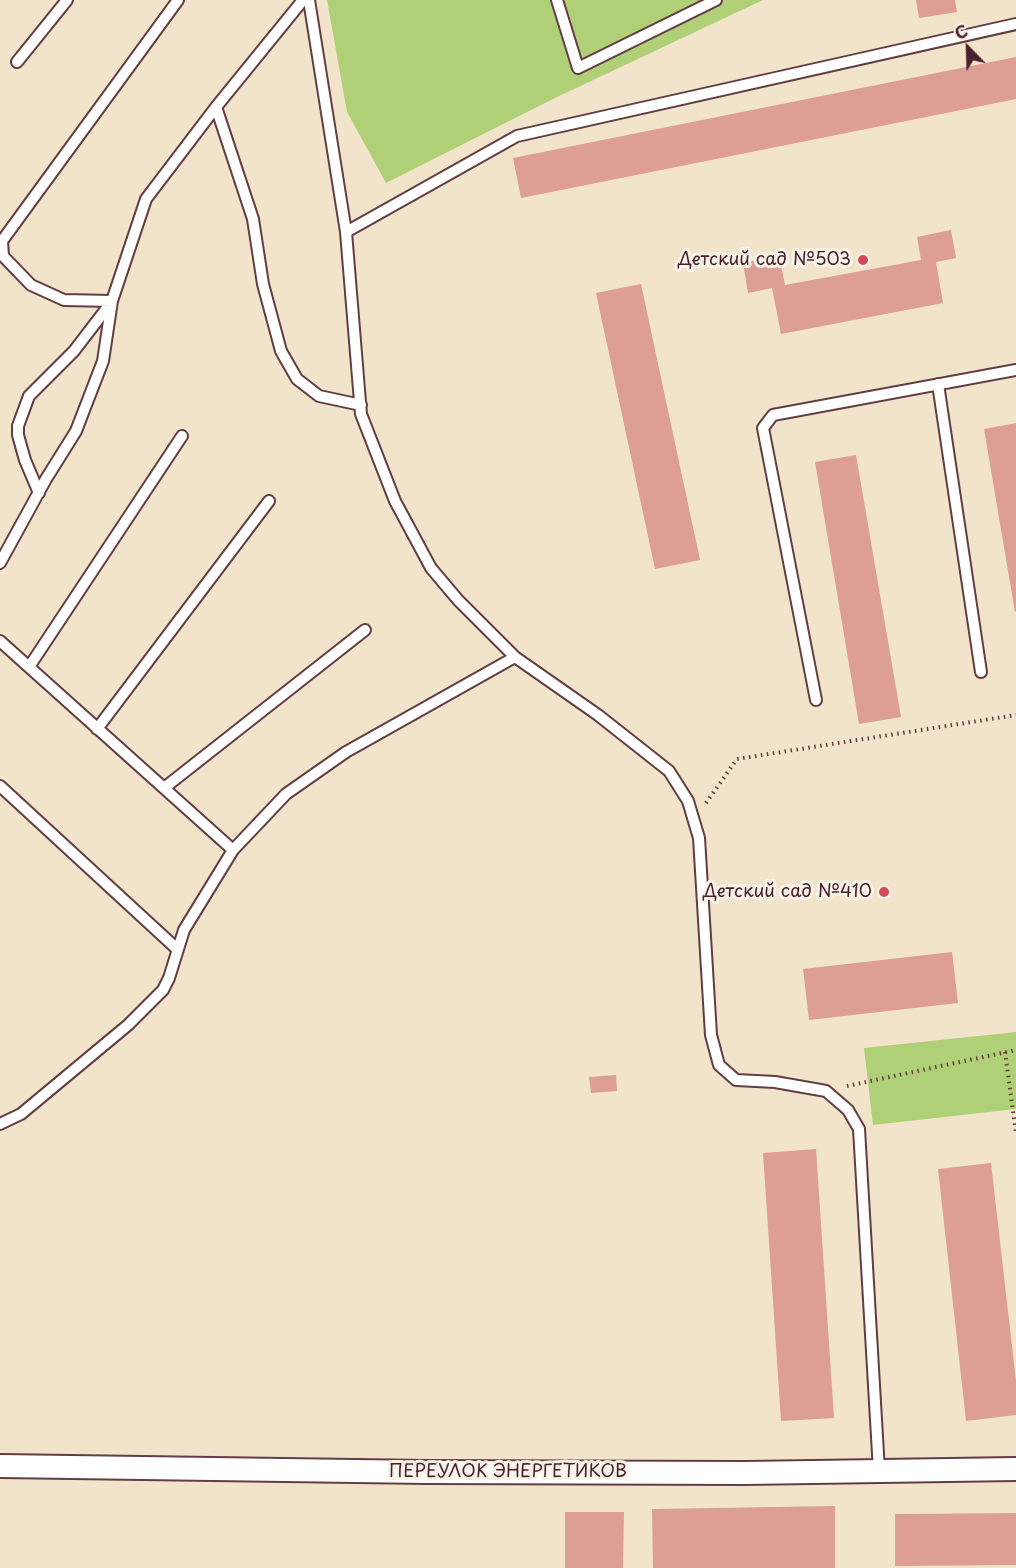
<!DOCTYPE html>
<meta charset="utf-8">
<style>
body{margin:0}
#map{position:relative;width:1016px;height:1568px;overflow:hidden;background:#f2e4ca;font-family:"Playpen Sans",sans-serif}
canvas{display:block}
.north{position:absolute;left:938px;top:18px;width:60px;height:60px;-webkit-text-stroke:4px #f7f3e8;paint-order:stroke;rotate:337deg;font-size:16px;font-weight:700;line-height:24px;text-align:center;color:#4a1f2b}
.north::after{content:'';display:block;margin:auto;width:21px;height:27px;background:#4a1f2b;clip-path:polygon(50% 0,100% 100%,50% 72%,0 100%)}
</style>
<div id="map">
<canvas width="1016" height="1568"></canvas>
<div class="north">С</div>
</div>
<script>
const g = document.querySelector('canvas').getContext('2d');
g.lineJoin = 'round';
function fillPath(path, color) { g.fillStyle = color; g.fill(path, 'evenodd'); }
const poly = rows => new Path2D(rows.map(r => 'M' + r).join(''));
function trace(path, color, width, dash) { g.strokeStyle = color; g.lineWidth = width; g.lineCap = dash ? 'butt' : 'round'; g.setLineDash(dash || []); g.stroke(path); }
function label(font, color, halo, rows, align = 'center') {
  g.font = font + ' "Playpen Sans",sans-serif'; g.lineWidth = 6; g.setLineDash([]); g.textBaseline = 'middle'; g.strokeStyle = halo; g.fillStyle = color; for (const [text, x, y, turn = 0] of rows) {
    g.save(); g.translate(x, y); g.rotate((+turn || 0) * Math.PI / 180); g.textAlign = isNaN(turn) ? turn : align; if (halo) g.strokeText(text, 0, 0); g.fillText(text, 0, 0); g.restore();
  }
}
fillPath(poly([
 [327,0,763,0,555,98,386,183,347,112],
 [1016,1032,1016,1109,873,1125,864,1048]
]), '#b0d078');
fillPath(poly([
 [916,0,955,0,957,12,919,18],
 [1016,57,1016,99,521,198,513,158],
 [951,230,956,258,936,262,943,303,781,334,772,288,748,293,743,263,779,256,785,285,921,260,917,237],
 [641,284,700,560,655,569,596,293],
 [1016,423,1016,611,1015,612,984,429],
 [856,455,901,717,859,724,815,462],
 [952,952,958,1003,809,1020,803,969],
 [616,1075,617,1091,591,1093,589,1077],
 [816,1149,834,1418,781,1421,763,1153],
 [991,1163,1016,1381,1016,1415,966,1421,938,1169],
 [835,1506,835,1568,653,1568,652,1509],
 [565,1512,624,1512,623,1568,565,1568],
 [1016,1513,1016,1565,895,1566,895,1514]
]), '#dc9e95');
const lane = poly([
 [309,0,346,232,361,414,395,501,431,568,458,600,515,657,598,715,669,771,688,801,699,838,711,1035,719,1065,736,1080,775,1082,826,1091,848,1110,859,1129,879,1471],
 [557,0,578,68,716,0],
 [17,62,67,0],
 [216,107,253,219,263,284,281,351,297,379,319,396,361,405],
 [346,232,517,136,1016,24],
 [112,301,64,300,31,285,3,256,2,241,178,0],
 [938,384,981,672],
 [39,493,25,460,18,435,18,426,29,396,74,351,110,304],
 [0,563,46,479,76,431,103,361,112,301,146,199,216,107,303,0],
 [0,641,233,850],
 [29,667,182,436],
 [816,700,763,428,773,415,1016,370],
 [97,729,269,501],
 [0,786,177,949],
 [164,788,365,630],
 [0,1124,21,1114,128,1025,163,990,169,978,184,930,233,850,286,794,346,752,515,657]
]);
const street = poly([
 [0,1466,426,1472,745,1473,1016,1469]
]);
trace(lane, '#633d43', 14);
trace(street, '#633d43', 26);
trace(poly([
 [706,803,737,759,1016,715],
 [1005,1052,1016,1133],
 [847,1086,1016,1050]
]), '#633d43', 4, [1.5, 4.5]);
trace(lane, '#fff', 10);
trace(street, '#fff', 22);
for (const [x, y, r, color] of [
 [863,260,6,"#d1495b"],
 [884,892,6,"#d1495b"]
]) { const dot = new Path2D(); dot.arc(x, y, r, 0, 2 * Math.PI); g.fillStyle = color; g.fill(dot); trace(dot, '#f7f3e8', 2); }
label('18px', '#4a1f2b', '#f7f3e8', [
 ["Детский сад №503",851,260],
 ["Детский сад №410",872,892]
], 'right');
label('18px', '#4a1f2b', '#f7f3e8', [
 ["ПЕРЕУЛОК ЭНЕРГЕТИКОВ",508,1472]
]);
</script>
